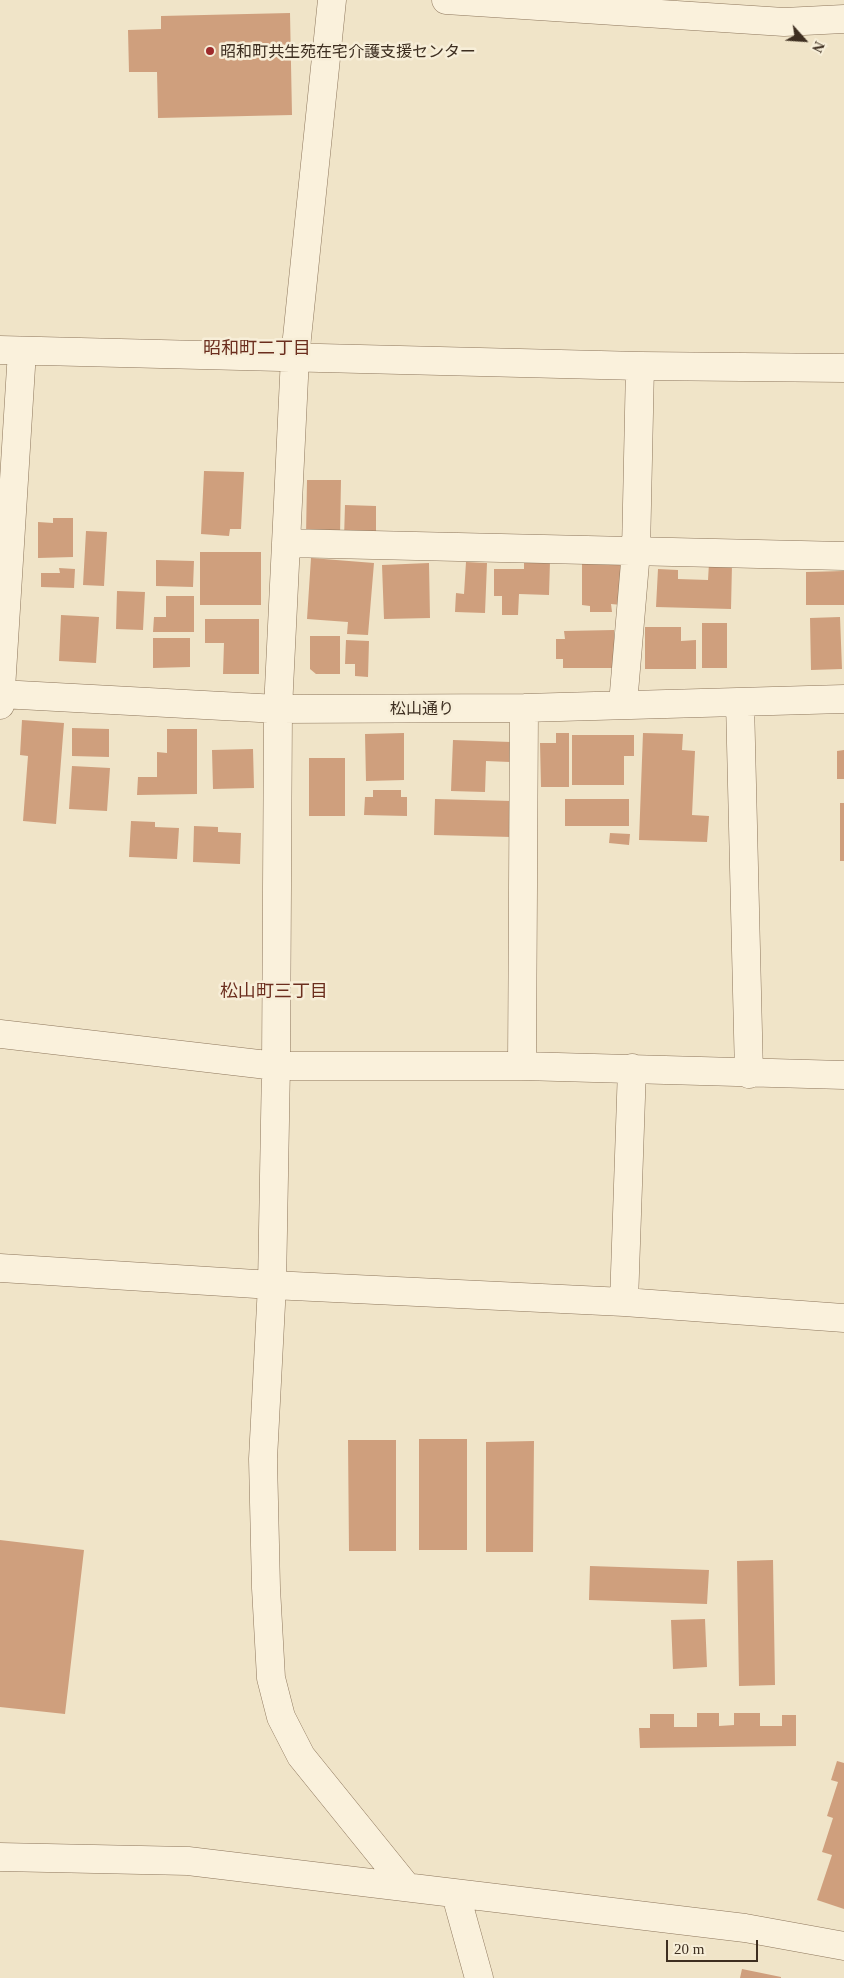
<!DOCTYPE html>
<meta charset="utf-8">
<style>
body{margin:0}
#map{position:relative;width:844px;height:1978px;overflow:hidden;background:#f0e4c8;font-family:Georgia,serif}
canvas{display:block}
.north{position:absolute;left:779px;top:15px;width:50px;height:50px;-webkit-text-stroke:4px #f7eed8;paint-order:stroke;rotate:116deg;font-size:14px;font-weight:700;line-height:20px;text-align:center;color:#3d2e20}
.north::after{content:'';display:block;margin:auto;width:18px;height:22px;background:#3d2e20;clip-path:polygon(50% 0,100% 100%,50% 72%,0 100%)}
.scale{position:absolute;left:666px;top:1940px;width:92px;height:22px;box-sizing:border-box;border:2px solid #3d2e20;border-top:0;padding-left:6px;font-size:15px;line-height:18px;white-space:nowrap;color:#3d2e20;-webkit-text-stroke:4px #f7eed8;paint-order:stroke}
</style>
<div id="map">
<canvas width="844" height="1978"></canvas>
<div class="north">N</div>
<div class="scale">20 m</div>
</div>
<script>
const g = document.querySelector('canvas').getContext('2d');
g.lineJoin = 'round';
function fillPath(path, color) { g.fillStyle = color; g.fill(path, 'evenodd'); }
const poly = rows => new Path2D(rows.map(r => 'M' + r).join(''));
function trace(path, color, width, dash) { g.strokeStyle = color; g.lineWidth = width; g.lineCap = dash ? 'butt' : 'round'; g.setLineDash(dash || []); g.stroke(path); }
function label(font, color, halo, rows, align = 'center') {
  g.font = font + ' Georgia,"Noto Sans JP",serif'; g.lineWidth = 5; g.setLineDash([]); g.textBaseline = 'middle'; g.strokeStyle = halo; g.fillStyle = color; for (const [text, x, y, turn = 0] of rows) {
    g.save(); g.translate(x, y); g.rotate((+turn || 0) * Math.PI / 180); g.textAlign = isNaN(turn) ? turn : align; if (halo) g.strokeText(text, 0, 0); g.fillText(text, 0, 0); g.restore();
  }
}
fillPath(poly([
 [290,13,292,115,158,118,157,72,129,72,128,30,161,29,161,16],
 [204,471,244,472,241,529,230,529,229,536,201,534],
 [307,480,341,480,340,536,306,536],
 [345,505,376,506,376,539,344,539],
 [53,518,73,518,73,557,38,558,38,522,53,523],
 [86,531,107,532,104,586,83,585],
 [200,552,261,552,261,605,200,605],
 [311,558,374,563,368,635,347,634,348,622,307,619],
 [156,560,194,561,193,587,156,586],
 [524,561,550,561,549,595,519,594,518,615,502,615,502,596,494,596,494,569,524,569],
 [466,562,487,563,485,613,455,612,456,593,464,594],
 [429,563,430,618,384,619,382,565],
 [582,563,622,563,622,605,611,604,612,612,590,612,590,606,582,605],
 [709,563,732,564,731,609,656,607,658,569,678,570,678,579,708,580],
 [59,568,75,569,74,588,41,587,41,573,60,573],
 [844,571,844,605,806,605,806,572],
 [117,591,145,592,143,630,116,629],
 [166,596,194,596,194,632,153,632,154,617,166,617],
 [61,615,99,617,96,663,59,661],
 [840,617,842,669,811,670,810,618],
 [205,619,259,619,259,674,223,674,224,643,205,643],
 [702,623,727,623,727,668,702,668],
 [645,627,681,627,681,641,696,640,696,669,645,669],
 [614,630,615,668,563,668,563,659,556,659,556,639,565,639,564,631],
 [310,636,340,636,340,674,316,674,310,669],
 [153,638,190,638,190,667,153,668],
 [346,640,369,641,368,677,355,676,355,664,345,664],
 [22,720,64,723,56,824,23,821,28,756,20,755],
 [72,728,109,729,109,757,72,756],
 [167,729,197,729,197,794,137,795,138,777,157,777,157,752,167,753],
 [404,733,404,780,366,781,365,734],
 [556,733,569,733,569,787,541,787,540,743,556,743],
 [643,733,683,734,682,750,695,751,692,815,709,816,707,842,639,840],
 [572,735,634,735,634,756,624,756,624,785,572,785],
 [453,740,511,742,510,762,486,761,485,792,451,791],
 [253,749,254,788,213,789,212,750],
 [844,750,844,779,837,779,837,751],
 [309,758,345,758,345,816,309,816],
 [72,766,110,768,107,811,69,809],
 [373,790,401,790,401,797,407,797,407,816,364,815,365,797,373,797],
 [435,799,512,801,511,837,434,835],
 [565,799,629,799,629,826,565,826],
 [840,803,844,803,844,861,840,861],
 [131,821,155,822,155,827,179,828,177,859,129,857],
 [194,826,218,827,218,832,241,833,240,864,193,862],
 [610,833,630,834,629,845,609,843],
 [419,1439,467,1439,467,1550,419,1550],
 [348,1440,396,1440,396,1551,349,1551],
 [534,1441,533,1552,486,1552,486,1442],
 [0,1540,84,1550,65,1714,0,1707],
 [773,1560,775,1685,739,1686,737,1561],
 [590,1566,709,1570,707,1604,589,1600],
 [705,1619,707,1667,673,1669,671,1620],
 [697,1713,719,1713,719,1726,734,1725,734,1713,760,1713,760,1726,782,1726,782,1715,796,1715,796,1746,640,1748,639,1728,650,1728,650,1714,674,1714,674,1727,697,1727],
 [837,1761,844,1763,844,1909,817,1900,832,1855,822,1852,833,1818,827,1816,838,1782,831,1780],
 [742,1969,781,1977,781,1978,740,1978]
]), '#cf9f7d');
const minor = poly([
 [332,0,295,357,278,709,276,1066,272,1285,263,1459,266,1588,271,1678,281,1717,301,1756,406,1886],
 [446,0,784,22,844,19],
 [0,350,640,366,844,368],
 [287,543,844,556],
 [0,694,278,709,524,708,844,699],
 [740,702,749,1074],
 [623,704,636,551,640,366],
 [0,705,22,351],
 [0,1034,276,1066,522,1066,844,1075],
 [522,1066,524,708],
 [0,1268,272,1285,624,1302,844,1318],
 [624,1302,632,1068],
 [0,1857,188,1861,745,1928,844,1946],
 [456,1895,479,1978]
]);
trace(minor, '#8d765c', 29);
trace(minor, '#faf1dc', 28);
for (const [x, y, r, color] of [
 [210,51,5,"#9e2a2b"]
]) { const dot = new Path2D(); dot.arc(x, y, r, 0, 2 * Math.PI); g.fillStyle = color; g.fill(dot); trace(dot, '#f7eed8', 2); }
label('16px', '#3d2e20', '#f7eed8', [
 ["昭和町共生苑在宅介護支援センター",220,51]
], 'left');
label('16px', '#3d2e20', '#f7eed8', [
 ["松山通り",422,708]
]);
label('18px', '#6b2e1e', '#f7eed8', [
 ["昭和町二丁目",257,347],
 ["松山町三丁目",274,990]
]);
</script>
